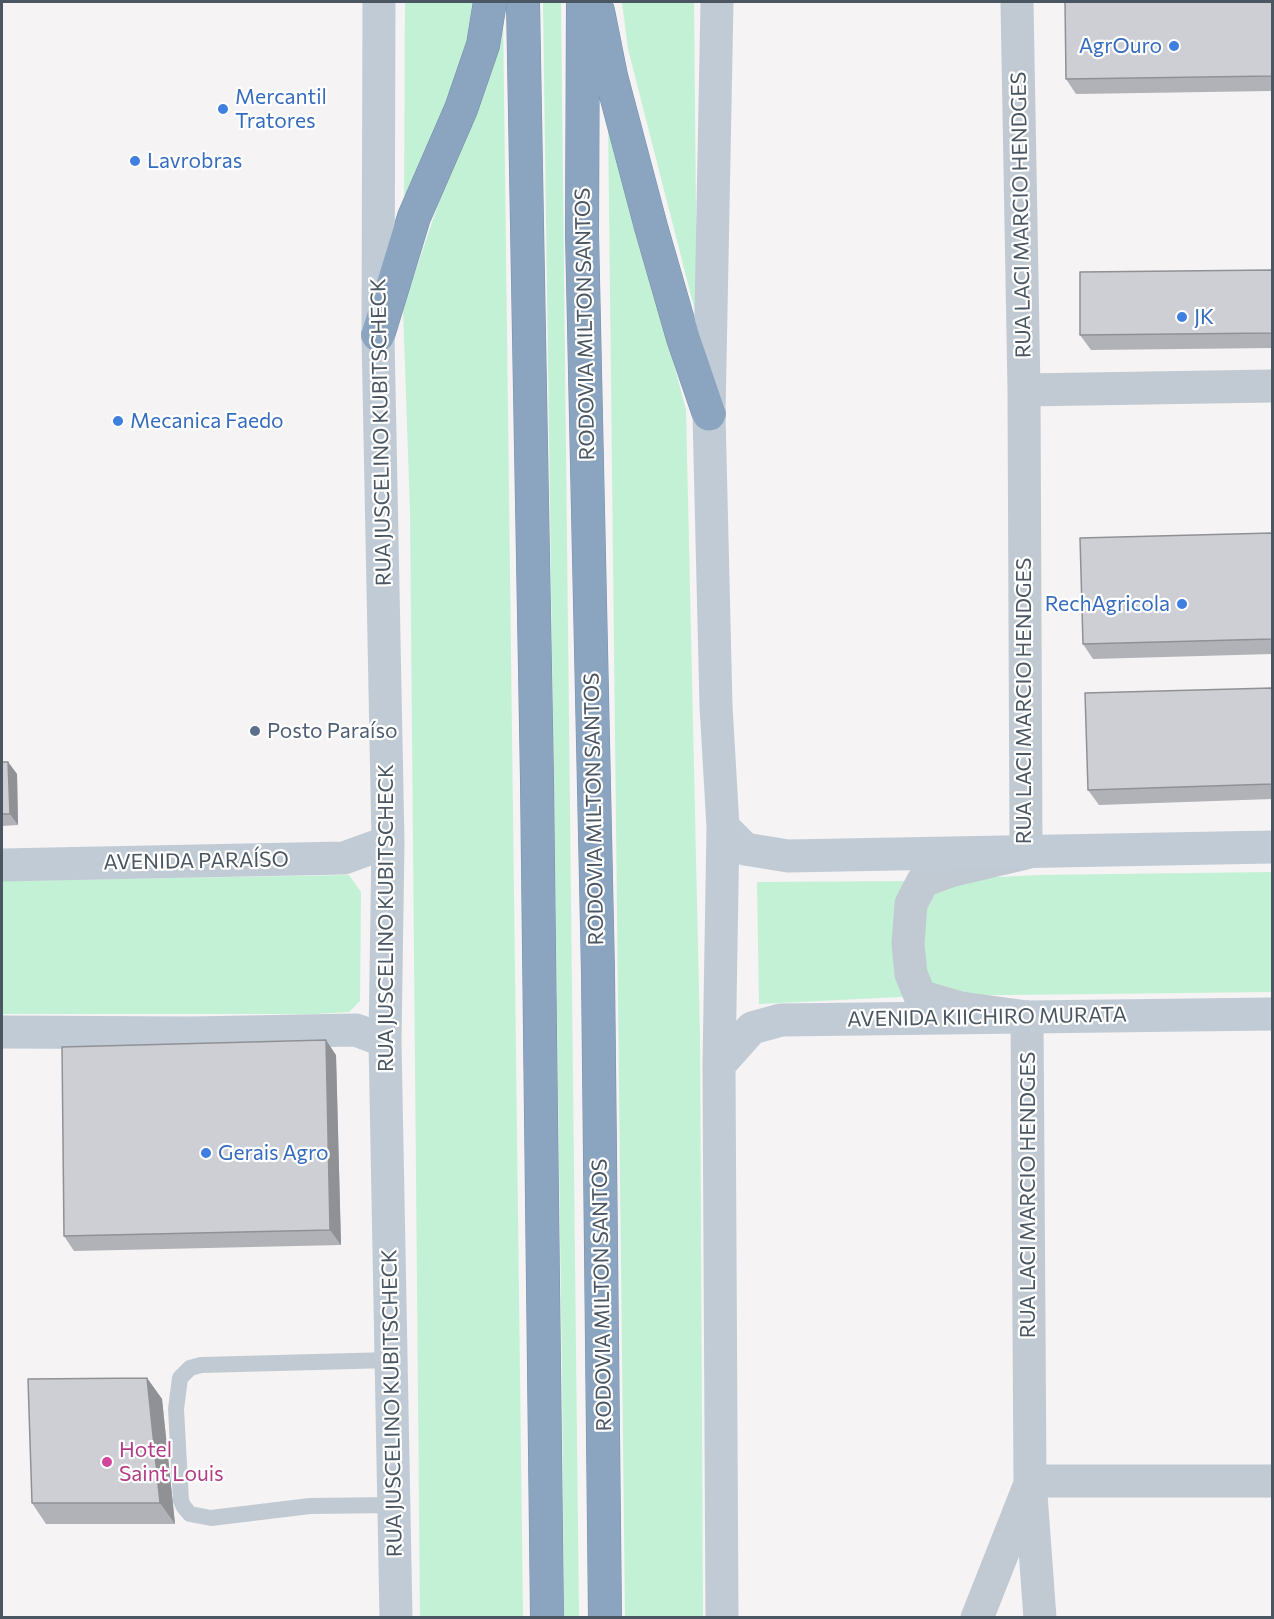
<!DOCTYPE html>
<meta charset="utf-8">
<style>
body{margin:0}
#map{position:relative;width:1274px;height:1619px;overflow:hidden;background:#f5f3f3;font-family:Commissioner,sans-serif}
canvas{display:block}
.frame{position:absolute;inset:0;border:3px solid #4a5661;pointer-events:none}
</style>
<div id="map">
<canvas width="1274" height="1619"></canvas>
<div class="frame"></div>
</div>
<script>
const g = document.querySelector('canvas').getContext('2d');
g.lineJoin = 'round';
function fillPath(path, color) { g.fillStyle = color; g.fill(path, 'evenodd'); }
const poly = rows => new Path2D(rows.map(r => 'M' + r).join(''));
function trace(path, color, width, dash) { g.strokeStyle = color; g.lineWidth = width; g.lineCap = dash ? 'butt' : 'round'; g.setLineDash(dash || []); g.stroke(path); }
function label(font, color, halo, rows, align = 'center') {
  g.font = font + ' Commissioner,sans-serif'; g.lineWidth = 4.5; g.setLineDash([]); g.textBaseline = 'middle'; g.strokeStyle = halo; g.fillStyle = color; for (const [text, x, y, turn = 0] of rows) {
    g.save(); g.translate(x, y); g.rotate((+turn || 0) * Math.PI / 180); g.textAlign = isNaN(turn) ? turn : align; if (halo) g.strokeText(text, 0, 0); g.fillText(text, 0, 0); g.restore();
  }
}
fillPath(poly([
 [405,2,480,2,463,78,404,215],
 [543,2,561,2,579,1618,564,1617,562,1372],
 [622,2,694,2,697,319,628,49],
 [503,13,523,1617,420,1617,410,511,403,308],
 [608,116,686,410,700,1037,703,1617,625,1617],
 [1272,872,1272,992,920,996,759,1004,757,882,922,881,1038,875],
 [349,875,361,892,360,1001,349,1012,316,1014,2,1014,2,881]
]), '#c3f1d5');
const highway = poly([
 [523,2,537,780,547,1618],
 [583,2,582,233,598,972,605,1618],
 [598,11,611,76,651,227,683,338,709,414],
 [378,335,414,217,461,109,483,45,490,2]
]);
trace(highway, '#7690ad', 34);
trace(poly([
 [391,1360,201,1365,190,1368,180,1378,176,1409,181,1501,184,1507,190,1514,211,1518,310,1506,395,1505]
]), '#c1cad2', 16);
trace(poly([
 [1017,2,1024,390,1026,853,950,871,923,881,911,904,908,944,911,974,920,996,961,1008,1027,1017,1030,1481,1040,1618],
 [1024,390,1272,386],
 [1030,1481,1272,1481],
 [977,1618,1028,1489]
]), '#c1cad2', 33);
trace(poly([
 [379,2,378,335,388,842,385,1041,396,1618],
 [717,2,709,414,716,706,723,827,719,1065,722,1618],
 [723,827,745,849,788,856,1272,847],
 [2,865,344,858,388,842],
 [2,1032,191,1033,356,1030,385,1041],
 [719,1065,752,1028,781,1020,1272,1014]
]), '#c1cbd6', 33);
trace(highway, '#8ba5c1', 33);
fillPath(poly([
 [1272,2,1272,91,1076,94,1066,79],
 [1272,270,1272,348,1091,350,1080,335],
 [1272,533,1272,654,1093,659,1083,644],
 [1272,688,1272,799,1099,805,1088,790],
 [2,762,8,762,17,774,18,825,2,826],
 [336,1055,341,1245,74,1251,64,1236],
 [147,1378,162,1399,175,1524,46,1524,32,1503]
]), '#b0b2b7');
fillPath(poly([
 [8,762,17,774,18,825,10,814],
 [326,1040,336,1055,341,1245,330,1230],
 [147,1378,162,1399,175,1524,160,1503]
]), '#909195');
const building = poly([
 [1065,2,1272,2,1272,76,1066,79,1065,2],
 [1272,270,1272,333,1080,335,1080,272,1272,270],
 [1272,533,1272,639,1083,644,1080,538,1272,533],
 [1272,688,1272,784,1088,790,1085,693,1272,688],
 [2,762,8,762,10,814,2,814,2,762],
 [326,1040,330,1230,64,1236,62,1047,326,1040],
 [147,1378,160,1503,32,1503,28,1379,147,1378]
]);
fillPath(building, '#cdcfd5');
trace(building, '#909195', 1.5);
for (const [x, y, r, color] of [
 [1174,46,6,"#3f7fe0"],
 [223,109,6,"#3f7fe0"],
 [135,161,6,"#3f7fe0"],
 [1182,317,6,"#3f7fe0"],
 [118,421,6,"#3f7fe0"],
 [1182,604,6,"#3f7fe0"],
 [255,731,6,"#5c6f8a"],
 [206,1153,6,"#3f7fe0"],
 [107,1462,6,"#d1479c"]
]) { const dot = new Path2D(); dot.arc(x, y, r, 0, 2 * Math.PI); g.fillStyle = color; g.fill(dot); trace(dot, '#fff', 2); }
label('21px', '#366cbe', '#fff', [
 ["AgrOuro",1162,46,"right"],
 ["Mercantil",235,97],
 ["Tratores",235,121],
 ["Lavrobras",147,161],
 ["JK",1194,317],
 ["Mecanica Faedo",130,421],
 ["RechAgricola",1170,604,"right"],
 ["Gerais Agro",218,1153]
], 'left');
label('21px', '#4a5661', '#fff', [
 ["RUA LACI MARCIO HENDGES",1021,215,-91],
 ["RODOVIA MILTON SANTOS",585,324,-91],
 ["RUA JUSCELINO KUBITSCHECK",381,432,-91],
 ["RUA LACI MARCIO HENDGES",1024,701,-90],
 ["RODOVIA MILTON SANTOS",594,809,-91],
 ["AVENIDA PARAÍSO",196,861,-1],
 ["RUA JUSCELINO KUBITSCHECK",386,918,-90],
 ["AVENIDA KIICHIRO MURATA",987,1017,-1],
 ["RUA LACI MARCIO HENDGES",1028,1195,-90],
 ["RODOVIA MILTON SANTOS",602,1295,-91],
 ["RUA JUSCELINO KUBITSCHECK",392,1403,-91]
]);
label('21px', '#4e5e75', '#fff', [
 ["Posto Paraíso",267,731]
], 'left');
label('21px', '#b23c85', '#fff', [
 ["Hotel",119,1450],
 ["Saint Louis",119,1474]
], 'left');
</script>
